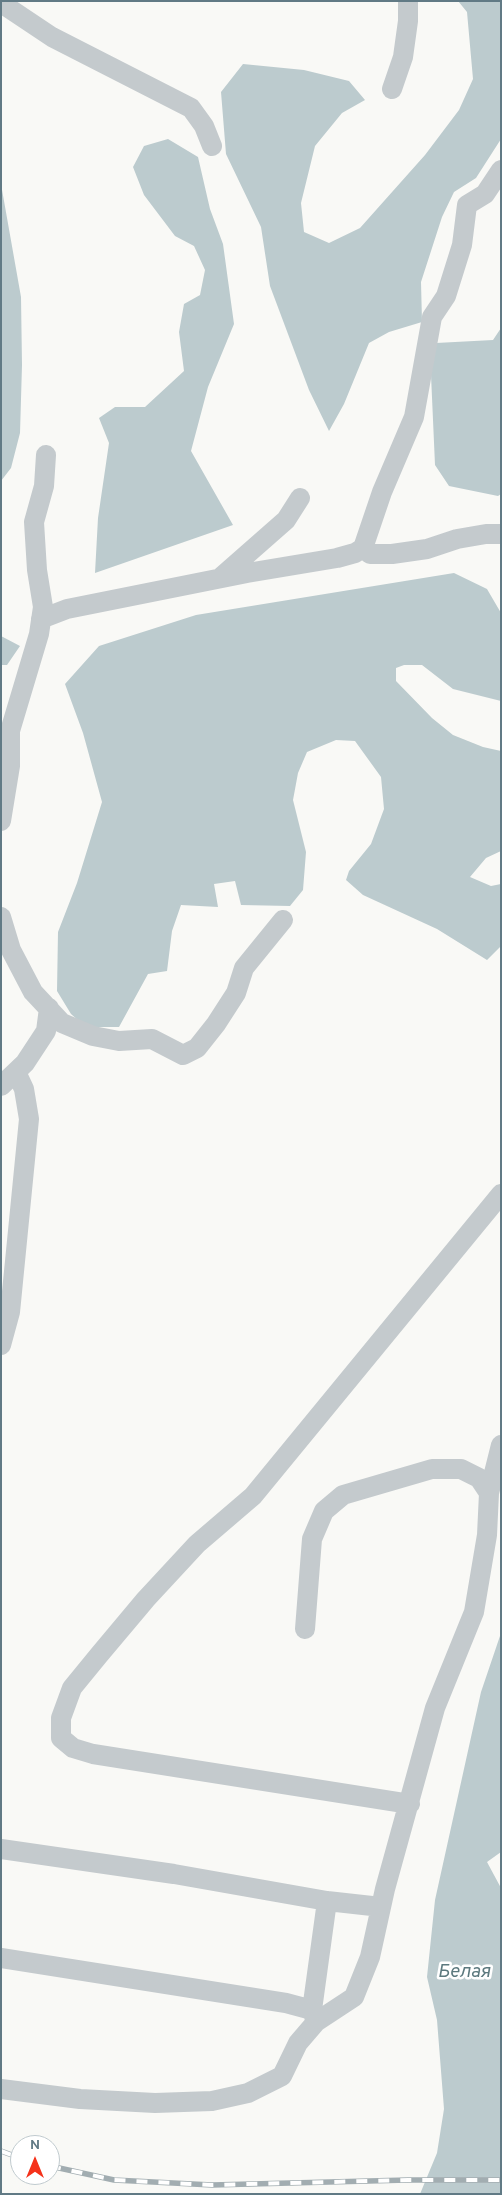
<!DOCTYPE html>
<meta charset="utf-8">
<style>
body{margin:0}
#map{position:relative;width:502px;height:2195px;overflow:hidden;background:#f9f9f6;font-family:Overpass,sans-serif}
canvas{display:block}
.frame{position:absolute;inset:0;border:2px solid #617a85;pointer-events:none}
.north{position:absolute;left:10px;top:2135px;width:50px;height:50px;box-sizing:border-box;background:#fff;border:1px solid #c0cace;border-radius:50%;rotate:0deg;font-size:14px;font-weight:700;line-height:20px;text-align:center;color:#617a85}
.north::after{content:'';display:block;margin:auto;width:18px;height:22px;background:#f5321b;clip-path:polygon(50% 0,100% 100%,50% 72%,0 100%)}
</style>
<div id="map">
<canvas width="502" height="2195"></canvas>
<div class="frame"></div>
<div class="north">N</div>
</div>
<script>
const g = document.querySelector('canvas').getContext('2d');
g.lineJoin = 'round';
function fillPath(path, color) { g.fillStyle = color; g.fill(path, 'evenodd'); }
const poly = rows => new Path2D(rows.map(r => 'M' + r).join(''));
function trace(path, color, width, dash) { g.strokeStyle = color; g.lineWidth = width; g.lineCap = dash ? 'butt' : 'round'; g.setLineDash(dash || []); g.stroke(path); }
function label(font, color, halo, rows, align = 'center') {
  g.font = font + ' Overpass,sans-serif'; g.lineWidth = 5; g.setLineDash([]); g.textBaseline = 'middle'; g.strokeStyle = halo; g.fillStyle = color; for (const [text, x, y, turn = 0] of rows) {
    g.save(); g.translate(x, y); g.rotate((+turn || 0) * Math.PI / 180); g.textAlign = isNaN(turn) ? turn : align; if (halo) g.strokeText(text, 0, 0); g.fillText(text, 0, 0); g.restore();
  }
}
fillPath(poly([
 [458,1,501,1,501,139,476,178,454,192,442,217,421,282,422,322,389,332,369,343,344,404,329,431,309,390,270,286,261,227,226,154,221,92,243,64,304,70,349,81,365,100,342,113,315,146,301,203,304,232,329,243,360,228,425,155,459,110,473,79,467,12],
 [168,139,198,157,210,209,223,244,234,324,208,387,191,451,233,525,95,573,98,518,109,443,99,418,115,407,145,407,184,371,179,332,184,304,200,295,205,270,194,246,175,236,144,195,133,167,144,146],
 [1,184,21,297,22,365,20,433,11,468,1,481],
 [501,328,501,494,498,496,449,486,435,465,431,375,436,343,493,340],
 [454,573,487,589,501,613,501,701,453,689,422,665,404,665,396,668,396,681,432,718,453,735,483,747,501,751,501,851,486,858,470,877,491,886,501,884,501,946,487,960,437,929,363,895,346,880,349,871,371,844,384,809,381,777,355,741,336,740,307,752,298,773,293,800,306,852,303,890,290,906,241,905,235,881,214,884,218,907,181,905,172,931,167,971,148,974,119,1027,89,1027,80,1022,71,1014,57,991,58,932,77,883,102,802,83,733,65,684,99,646,196,615],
 [1,636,20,646,7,665,1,665],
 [501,1633,501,1852,487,1862,501,1888,501,2194,420,2194,437,2153,444,2109,437,2020,427,1977,435,1900,481,1692]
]), '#bccbce');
trace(poly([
 [1,3,52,37,191,108,204,126,212,146],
 [392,89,403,57,408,21,408,1],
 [363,548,370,554,392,554,427,549,457,539,486,534,501,534],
 [220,578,286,520,300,498],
 [41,619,67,609,247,573,337,558,355,553,363,548,382,492,414,417,432,317,446,296,462,245,467,205,485,194,501,170],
 [1,769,10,766,10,731,39,634,43,607,37,570,34,522,44,486,46,455],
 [1,821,10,766],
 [1,917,11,950,33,992,62,1023,93,1036,119,1041,152,1039,183,1055,197,1048,216,1024,236,993,244,968,283,920],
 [1,1086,25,1063,46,1031,49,1008],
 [1,1345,10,1312,29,1119,24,1089,16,1072],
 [305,1629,312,1539,324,1511,343,1495,432,1469,461,1469,479,1478,489,1493],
 [410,1804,93,1754,73,1748,61,1738,61,1718,72,1688,99,1655,146,1599,197,1544,253,1496,501,1194],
 [1,1849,174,1874,327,1901,381,1907],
 [1,1958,286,2003,312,2010,316,2022],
 [312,2010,327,1901],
 [1,2089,80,2099,155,2103,212,2101,248,2093,282,2076,298,2043,316,2022,354,1997,370,1957,385,1889,435,1708,474,1612,487,1535,489,1493,501,1445]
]), '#c4cacd', 20);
const rail = poly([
 [1,2151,20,2158],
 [50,2166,114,2180,212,2185,408,2180,501,2180]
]);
trace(rail, '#a2adb1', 5.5);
trace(rail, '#fff', 4, [11]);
label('italic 19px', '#5c797e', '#fff', [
 ["Белая",464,1973]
]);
</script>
